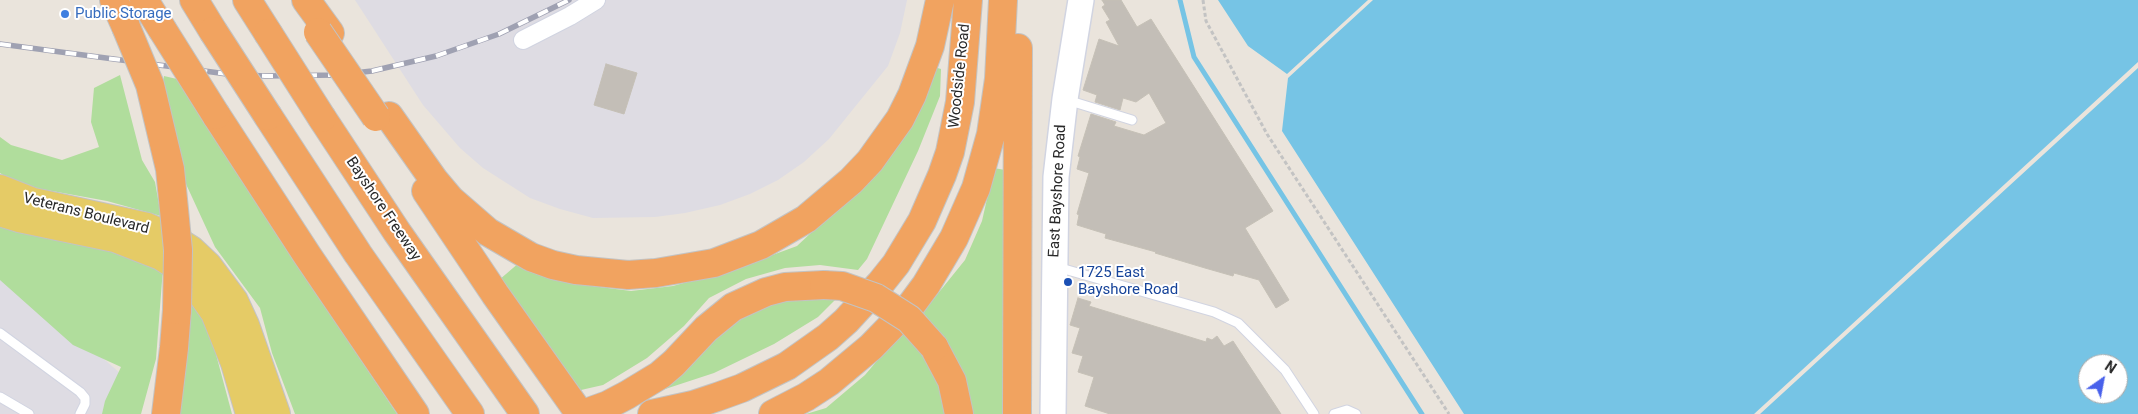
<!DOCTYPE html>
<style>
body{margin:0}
#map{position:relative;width:2138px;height:414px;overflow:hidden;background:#eae4dc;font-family:Roboto,sans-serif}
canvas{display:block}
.north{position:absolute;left:2078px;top:354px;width:50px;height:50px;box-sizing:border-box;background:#fff;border:1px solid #a9a9a9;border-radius:50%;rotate:33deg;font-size:14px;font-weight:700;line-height:20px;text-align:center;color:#292929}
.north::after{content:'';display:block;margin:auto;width:18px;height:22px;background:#4861eb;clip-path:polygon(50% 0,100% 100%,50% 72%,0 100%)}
</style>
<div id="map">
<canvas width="2138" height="414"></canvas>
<div class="north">N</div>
</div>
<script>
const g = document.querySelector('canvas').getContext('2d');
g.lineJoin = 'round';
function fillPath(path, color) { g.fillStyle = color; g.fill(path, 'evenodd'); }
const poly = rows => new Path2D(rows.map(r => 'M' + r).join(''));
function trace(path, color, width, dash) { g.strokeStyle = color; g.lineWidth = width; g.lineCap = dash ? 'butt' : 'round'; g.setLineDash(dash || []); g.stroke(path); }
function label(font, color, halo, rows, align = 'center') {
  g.font = font + ' Roboto,sans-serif'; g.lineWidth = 4; g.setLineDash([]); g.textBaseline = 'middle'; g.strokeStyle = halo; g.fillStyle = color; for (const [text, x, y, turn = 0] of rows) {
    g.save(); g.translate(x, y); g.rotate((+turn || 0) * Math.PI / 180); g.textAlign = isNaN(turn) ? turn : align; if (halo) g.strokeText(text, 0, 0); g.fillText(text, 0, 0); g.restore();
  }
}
fillPath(poly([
 [355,0,907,0,900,33,888,66,829,139,804,162,778,180,750,194,720,205,685,213,655,217,593,218,560,209,530,198,483,168,460,148,423,105],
 [0,268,137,388,131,414,0,414]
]), '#dedce3');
fillPath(poly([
 [934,67,941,69,940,96,918,151,867,259,858,270,820,265,785,268,746,279,709,298,684,326,647,358,603,385,581,390,499,280,520,262,569,283,631,291,673,286,740,267,797,246,848,198],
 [120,75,142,160,155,182,161,216,107,201,19,185,0,173,0,137,11,145,62,160,99,147,91,122,94,88],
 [164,76,177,79,286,248,397,414,295,414,272,353,260,308,215,247,186,184,178,160,162,90],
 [994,168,1005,170,1005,414,971,414,952,354,923,312,965,260,982,221],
 [0,225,96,244,163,268,156,359,141,414,102,414,105,401,121,367,73,345,0,280],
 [187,290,210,332,232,414,179,414,184,384],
 [841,294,818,317,774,344,714,373,650,394,708,334,770,298],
 [903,330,921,346,942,380,945,414,806,414,826,408,865,375]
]), '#b0dd9c');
fillPath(poly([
 [1218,0,1368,0,1287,74,1248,46],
 [1373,0,2138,0,2138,62,1754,414,1464,414,1282,131,1288,78],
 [2138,68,2138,414,1760,414],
 [2088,364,2118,364,2118,394,2088,394]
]), '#76c4e5');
trace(poly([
 [1180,0,1194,57,1422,414]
]), '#76c4e5', 5);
const building = poly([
 [1102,0,1121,0,1137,27,1151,19,1273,211,1245,228,1289,300,1276,308,1259,280,1234,273,1233,276,1205,268,1155,253,1156,252,1105,238,1106,234,1077,225,1079,215,1077,214,1089,173,1077,169,1080,157,1078,156,1091,114,1116,122,1114,126,1144,135,1166,123,1149,93,1136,102,1123,98,1120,110,1095,102,1097,95,1083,90,1099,39,1119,46,1106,22,1110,20,1102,7,1105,5,1102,0],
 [606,64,637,73,624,114,594,105,606,64],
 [1078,298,1091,302,1089,306,1206,342,1207,338,1212,340,1217,336,1224,346,1233,341,1281,414,1110,414,1085,406,1094,377,1078,372,1083,356,1072,353,1080,328,1070,325,1078,298]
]);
fillPath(building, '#c3beb7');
trace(building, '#c5c0b6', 1);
const lane = poly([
 [1067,100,1132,120],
 [1057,267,1214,312,1238,323,1285,370,1314,414],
 [0,333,80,392,85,398,85,404,80,414],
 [0,397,29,414],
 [1334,414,1347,410,1356,414]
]);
const street = poly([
 [523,40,570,16,596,0]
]);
const secondary = poly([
 [1053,414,1056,177,1065,99,1081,0]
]);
const primary = poly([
 [0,189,33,202,147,227,172,238,191,250,208,266,234,301,245,325,276,414],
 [0,212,19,218,115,238,161,256,178,267,192,280,215,313,235,363,250,414]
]);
const highway = poly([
 [114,0,126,27],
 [144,0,162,29],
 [194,0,213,31],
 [247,0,268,33],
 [306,0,330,33],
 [216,115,307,255,415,414],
 [268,116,358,254,470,414],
 [389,116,434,180,450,199,488,232,531,257,553,265,576,270,628,275,656,273,714,263,761,245,806,219,851,181,870,161,900,119,912,95,930,46,940,0],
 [322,118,397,232,525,414],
 [426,191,495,294,580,414],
 [934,347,952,381,959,414],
 [166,414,174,348,177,310],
 [583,414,608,405,627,395,660,375,674,363,706,329,733,307,766,292,785,287,824,285],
 [652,414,693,405,717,397,742,388,787,366,828,337,846,321,880,284,896,264,922,221,942,175,950,152,960,102,968,0],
 [773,414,806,397,829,382,871,347,909,308,926,285,954,238,976,188,991,134,999,79,1003,0],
 [1017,414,1018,48]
]);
trace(lane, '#d1d4e1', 11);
trace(street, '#d1d4e1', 20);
trace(secondary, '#d1d4e1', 28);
trace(primary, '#c3c3c3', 30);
trace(highway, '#c3c3c3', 30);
trace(poly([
 [1203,0,1206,21,1267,134,1449,414]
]), '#c3c3c3', 3, [4, 2.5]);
trace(lane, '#fff', 9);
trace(street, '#fff', 18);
trace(secondary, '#fff', 25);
trace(primary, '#e5cb66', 28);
trace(highway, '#f1a360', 28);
const rail = poly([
 [0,44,227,74,265,76,336,75,372,71,436,56,499,34,569,0]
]);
trace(rail, '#9fa1b2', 5.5);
trace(rail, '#fff', 4, [11]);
const highwayBridge = poly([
 [126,27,150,85,170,169,178,250,177,310],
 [162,29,216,115],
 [213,31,268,116],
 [318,32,376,117],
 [268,33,322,118],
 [824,285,842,286,876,298,909,319,934,347]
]);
trace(highwayBridge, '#c3c3c3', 30, []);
trace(highwayBridge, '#f1a360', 28);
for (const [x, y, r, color] of [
 [65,14,5,"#3f7fe0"],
 [1068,282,5,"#1a4fb4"]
]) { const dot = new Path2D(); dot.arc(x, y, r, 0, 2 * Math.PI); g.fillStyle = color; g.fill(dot); trace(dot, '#fff', 2); }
label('15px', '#366cbe', '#fff', [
 ["Public Storage",75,14]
], 'left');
label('15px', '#292929', '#fff', [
 ["Woodside Road",960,76,-84],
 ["East Bayshore Road",1058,191,-87],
 ["Bayshore Freeway",383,209,56],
 ["Veterans Boulevard",86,214,14]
]);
label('15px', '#164399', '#fff', [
 ["1725 East",1078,273],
 ["Bayshore Road",1078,290]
], 'left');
</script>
